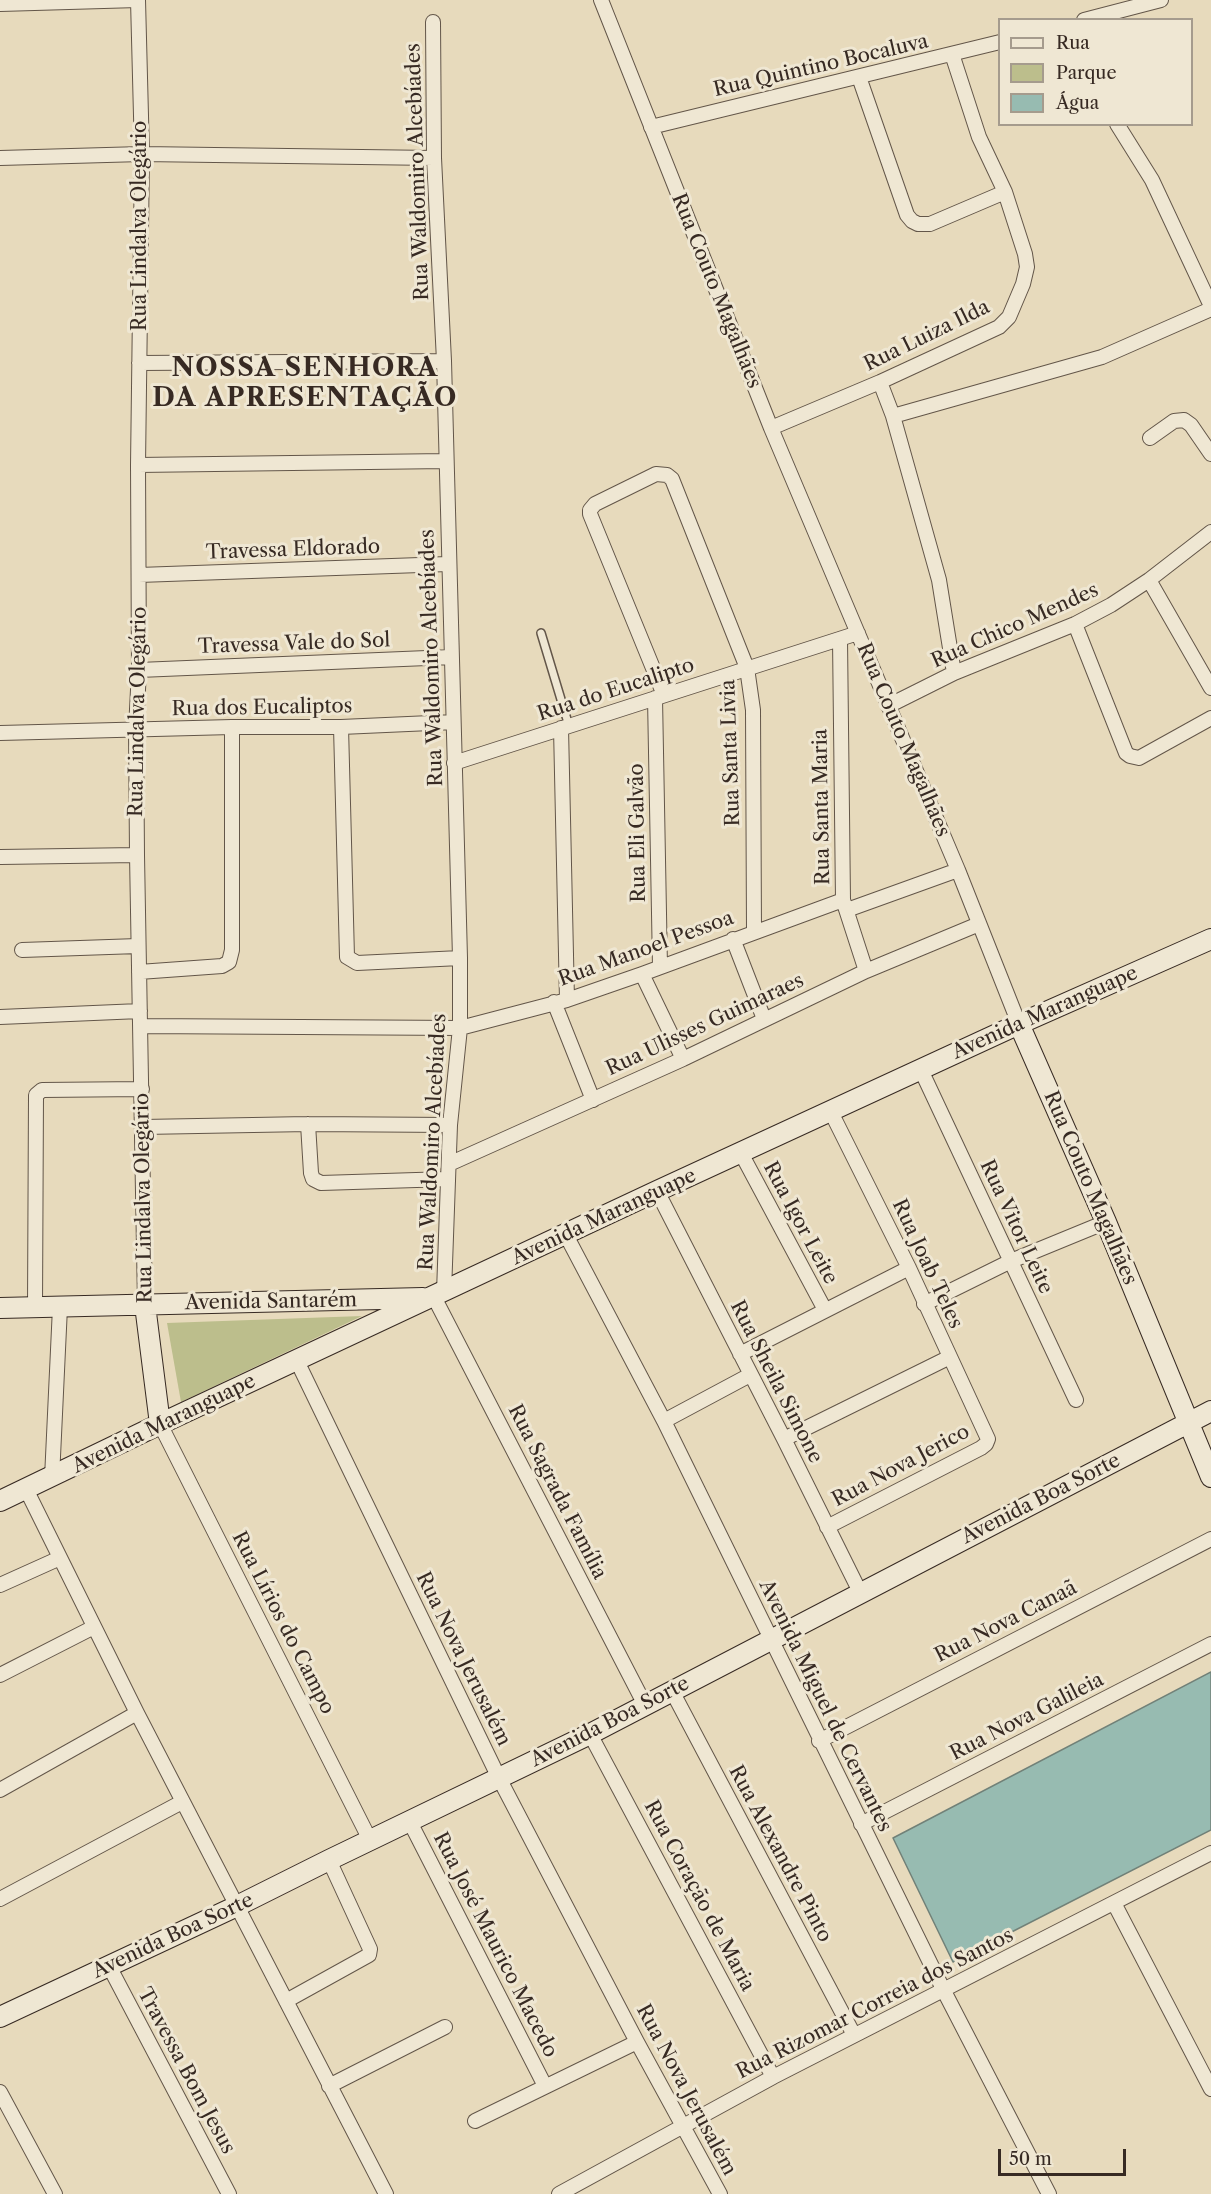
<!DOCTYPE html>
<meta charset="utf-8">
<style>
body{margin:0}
#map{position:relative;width:1211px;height:2194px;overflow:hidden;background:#e7dabc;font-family:"Libre Caslon Text",serif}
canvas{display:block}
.legend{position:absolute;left:998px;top:18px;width:195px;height:108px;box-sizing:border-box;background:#efe7d3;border:2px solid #a59b8d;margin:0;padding:8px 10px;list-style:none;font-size:18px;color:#372a23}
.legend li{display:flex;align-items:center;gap:12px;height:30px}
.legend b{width:30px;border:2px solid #a59b8d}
.scale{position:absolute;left:998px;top:2149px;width:128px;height:27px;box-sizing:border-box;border:3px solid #372a23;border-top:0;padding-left:8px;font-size:18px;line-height:21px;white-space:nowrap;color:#372a23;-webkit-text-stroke:4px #efe7d3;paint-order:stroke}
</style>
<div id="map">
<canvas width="1211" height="2194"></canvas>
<ul class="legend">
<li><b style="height:8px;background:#efe7d3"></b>Rua</li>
<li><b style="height:16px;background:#bcbe8c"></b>Parque</li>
<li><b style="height:16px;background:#97bbb1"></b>Água</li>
</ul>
<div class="scale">50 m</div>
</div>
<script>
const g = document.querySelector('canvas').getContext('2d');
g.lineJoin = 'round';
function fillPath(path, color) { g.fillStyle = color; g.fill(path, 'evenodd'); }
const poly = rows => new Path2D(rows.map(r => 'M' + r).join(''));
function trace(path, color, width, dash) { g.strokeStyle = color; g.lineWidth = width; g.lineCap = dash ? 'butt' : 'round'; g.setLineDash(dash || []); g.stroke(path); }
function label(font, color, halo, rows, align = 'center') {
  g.font = font + ' "Libre Caslon Text",serif'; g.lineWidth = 6; g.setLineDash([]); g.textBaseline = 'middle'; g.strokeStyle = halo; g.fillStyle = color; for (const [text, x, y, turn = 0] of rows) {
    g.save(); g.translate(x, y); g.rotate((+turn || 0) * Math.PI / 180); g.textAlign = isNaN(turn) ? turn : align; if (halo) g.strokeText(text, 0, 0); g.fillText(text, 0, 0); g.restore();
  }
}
fillPath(poly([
 [362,1316,181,1402,167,1323]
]), '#bcbe8c');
const water = poly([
 [1211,1672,1211,1830,953,1962,893,1838,1211,1672]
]);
fillPath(water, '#97bbb1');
trace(water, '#718178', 1.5);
const lane = poly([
 [541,633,569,726]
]);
const street = poly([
 [138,0,142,154,138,465,139,670,136,729,137,855,145,1305],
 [601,0,771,428,958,870,1019,1024],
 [0,4,138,0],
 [1084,20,1161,0],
 [433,22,434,158,444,361,460,958,460,1028,450,1125,444,1292],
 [859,77,907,215,912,221,918,224,930,224,1005,192],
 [1117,124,1152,180,1211,306],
 [651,127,1000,42],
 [0,158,142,154,434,158],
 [139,363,444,361],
 [880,382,893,416,939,580,954,673],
 [893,416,1102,357,1211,309],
 [771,428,880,382,999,327,1009,317,1023,284,1027,267,1025,254,1005,192,979,137,952,54],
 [1150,438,1174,421,1184,420,1191,425,1211,454],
 [138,465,446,461],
 [139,575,448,564],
 [1149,580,1211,688],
 [1075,624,1126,753,1130,756,1139,758,1211,718],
 [840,639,843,900,866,971],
 [139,670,451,657],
 [664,695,590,514,590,510,595,504,656,474,667,475,672,479,747,668,753,710,754,932],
 [655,698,660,967],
 [888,706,954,673,1075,624,1111,605,1149,580,1211,532],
 [341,727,347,957,357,963,460,958],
 [561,728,567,1000],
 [0,733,232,727,341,727,453,722],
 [454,763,858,633],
 [0,857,137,855],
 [847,910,958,870],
 [733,939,764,1019],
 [22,950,138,946],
 [139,972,222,966,229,962,232,950,232,727],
 [642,974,683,1059],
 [554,1002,593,1100],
 [0,1017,140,1011],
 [141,1026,460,1028,567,1000,642,974,843,900],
 [921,1070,1076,1400],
 [308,1124,311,1173,313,1179,321,1183,448,1179],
 [143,1127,308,1124,450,1125],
 [741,1153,825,1310],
 [449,1164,683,1059,866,971,979,924],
 [657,1191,784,1439,860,1592],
 [566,1235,664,1421,944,1991,1049,2194],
 [434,1297,645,1705],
 [924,1304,1011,1261,1106,1222],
 [35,1307,36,1095,42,1090,142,1089],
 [740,1354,909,1268],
 [297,1361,499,1778,637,2042,720,2194],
 [664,1421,750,1375],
 [160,1424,370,1840],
 [784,1439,950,1357],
 [52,1478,60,1307],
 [26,1489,137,1713,386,2194],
 [827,1527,981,1448,986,1444,988,1439,909,1268,831,1112],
 [0,1585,60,1558],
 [0,1675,94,1627],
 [672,1691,854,2035],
 [590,1734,773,2077],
 [819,1741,1211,1539],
 [0,1790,137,1713],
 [410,1822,545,2086],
 [861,1824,1211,1644],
 [0,1899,182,1802],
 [1114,1903,1211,2089],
 [109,1966,229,2194],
 [286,2001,369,1955,370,1949,329,1860],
 [329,2086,445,2027],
 [0,2092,55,2194],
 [475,2121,637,2042],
 [559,2194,773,2077,1211,1853]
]);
const secondary = poly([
 [1019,1024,1106,1222,1211,1477],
 [145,1305,160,1424],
 [0,1308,423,1298],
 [0,1501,160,1424,657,1191,1019,1024,1211,939],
 [0,2017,237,1906,329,1860,590,1734,1211,1411]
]);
trace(lane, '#635649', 10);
trace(street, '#635649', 16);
trace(secondary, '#372a23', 22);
trace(lane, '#efe7d3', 7);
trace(street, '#efe7d3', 14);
trace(secondary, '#efe7d3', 20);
label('20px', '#372a23', '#efe7d3', [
 ["Rua Quintino Bocaluva",821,66,-13],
 ["Rua Waldomiro Alcebíades",418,172,-92],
 ["Rua Lindalva Olegário",140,226,-90],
 ["Rua Couto Magalhães",716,291,68],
 ["Rua Luiza Ilda",927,336,-26],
 ["Travessa Eldorado",293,550,-2],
 ["Rua Chico Mendes",1015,626,-24],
 ["Travessa Vale do Sol",294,644,-2],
 ["Rua Waldomiro Alcebíades",432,658,-92],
 ["Rua do Eucalipto",616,690,-18],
 ["Rua dos Eucaliptos",262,708,-1],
 ["Rua Lindalva Olegário",138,712,-89],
 ["Rua Couto Magalhães",903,740,67],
 ["Rua Santa Livia",731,753,-92],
 ["Rua Santa Maria",822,807,-91],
 ["Rua Eli Galvão",638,833,-91],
 ["Rua Manoel Pessoa",646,949,-20],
 ["Avenida Maranguape",1045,1013,-24],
 ["Rua Ulisses Guimaraes",705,1025,-25],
 ["Rua Waldomiro Alcebíades",433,1142,-87],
 ["Rua Couto Magalhães",1090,1188,67],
 ["Rua Lindalva Olegário",144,1198,-91],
 ["Avenida Maranguape",604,1217,-25],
 ["Rua Igor Leite",800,1223,62],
 ["Rua Vitor Leite",1016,1227,65],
 ["Rua Joab Teles",927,1264,65],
 ["Avenida Santarém",271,1302,-1],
 ["Rua Sheila Simone",776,1382,63],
 ["Avenida Maranguape",164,1424,-26],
 ["Rua Nova Jerico",901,1466,-28],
 ["Rua Sagrada Família",557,1492,63],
 ["Avenida Boa Sorte",1041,1499,-27],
 ["Rua Nova Canaã",1006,1622,-27],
 ["Rua Lírios do Campo",283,1623,63],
 ["Rua Nova Jerusalém",463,1659,64],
 ["Avenida Miguel de Cervantes",825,1706,64],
 ["Rua Nova Galileia",1027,1717,-27],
 ["Avenida Boa Sorte",610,1722,-27],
 ["Rua Alexandre Pinto",780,1854,62],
 ["Rua Coração de Maria",699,1896,62],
 ["Avenida Boa Sorte",173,1936,-25],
 ["Rua José Maurico Macedo",495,1945,63],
 ["Rua Rizomar Correia dos Santos",875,2004,-27],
 ["Travessa Bom Jesus",186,2071,62],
 ["Rua Nova Jerusalém",686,2090,62]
]);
g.letterSpacing = '1.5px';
label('bold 26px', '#372a23', '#efe7d3', [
 ["NOSSA SENHORA",305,368],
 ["DA APRESENTAÇÃO",305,398]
]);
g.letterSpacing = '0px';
</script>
